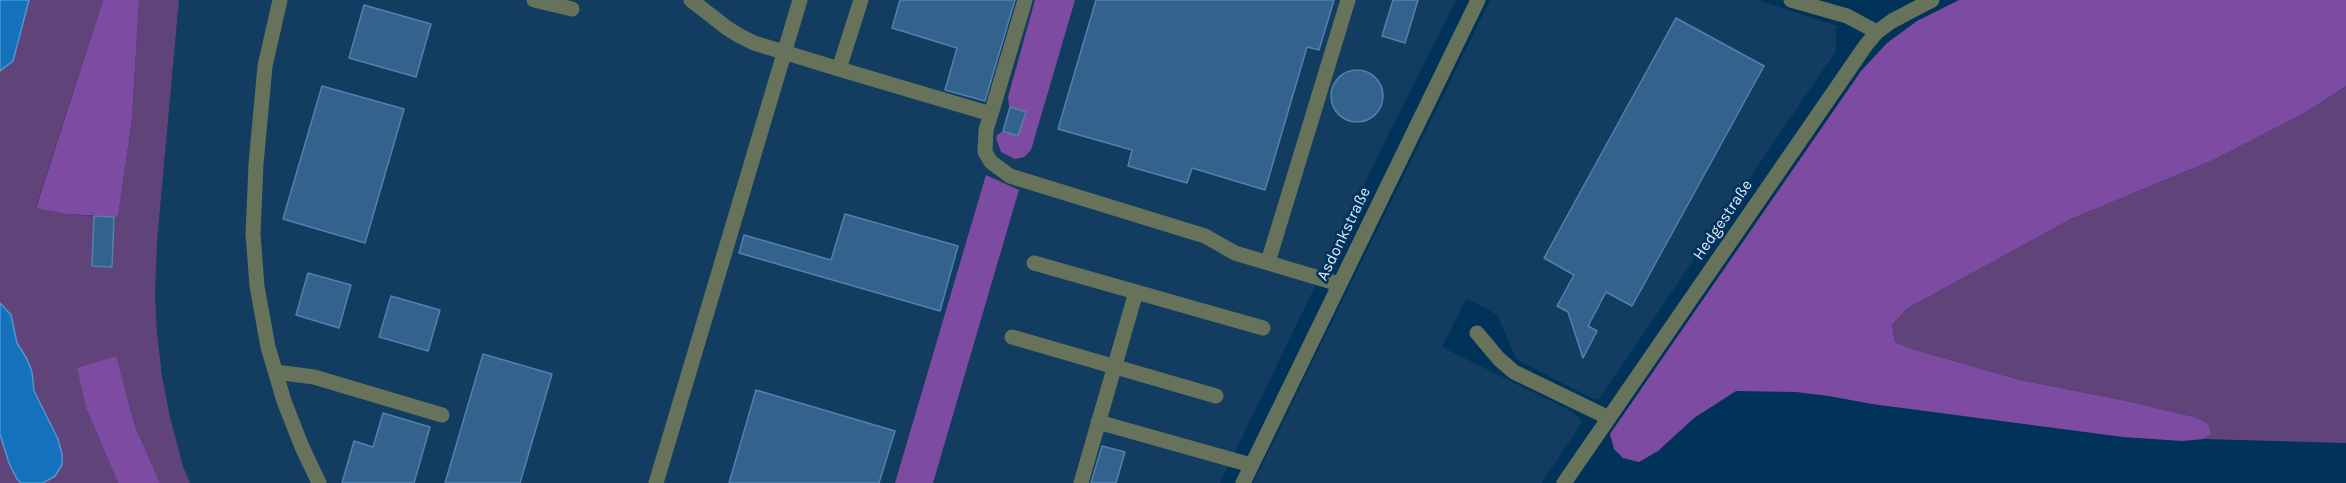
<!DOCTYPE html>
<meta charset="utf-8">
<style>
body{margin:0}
canvas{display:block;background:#00325a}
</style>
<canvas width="2346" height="483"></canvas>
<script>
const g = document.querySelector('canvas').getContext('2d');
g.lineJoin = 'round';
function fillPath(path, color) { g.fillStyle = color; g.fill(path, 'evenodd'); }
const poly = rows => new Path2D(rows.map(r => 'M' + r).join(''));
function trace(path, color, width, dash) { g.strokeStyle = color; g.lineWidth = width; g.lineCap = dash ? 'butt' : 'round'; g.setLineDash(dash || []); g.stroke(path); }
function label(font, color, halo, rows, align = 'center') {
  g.font = font + ' Karla,sans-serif'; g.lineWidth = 5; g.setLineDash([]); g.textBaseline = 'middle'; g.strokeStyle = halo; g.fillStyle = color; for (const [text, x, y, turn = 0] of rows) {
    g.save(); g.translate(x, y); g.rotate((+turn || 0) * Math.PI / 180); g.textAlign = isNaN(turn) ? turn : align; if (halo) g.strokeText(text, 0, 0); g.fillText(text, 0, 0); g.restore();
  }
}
fillPath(poly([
 [179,0,1456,0,1390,131,1220,483,190,483,183,466,170,417,162,376,157,332,155,294,157,242],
 [1490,0,1757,0,1838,26,1836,30,1836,51,1599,399,1593,399,1516,359,1498,316,1488,309,1466,299,1442,347,1573,412,1581,420,1582,423,1542,483,1253,483]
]), '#123c60');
fillPath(poly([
 [29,0,103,0,36,207,67,214,94,216,92,266,111,267,114,217,118,217,132,120,139,0,179,0,157,242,155,294,157,332,162,376,170,417,183,466,190,483,160,483,135,426,116,357,87,410,118,483,43,483,55,476,62,465,62,454,58,439,34,391,32,372,27,359,17,343,11,315,0,303,0,71,17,49],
 [2346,86,2346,443,2204,439,2211,434,2194,417,2127,401,2020,380,1912,349,1895,342,1892,325,1908,308,2071,219,2213,160,2303,114],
 [0,434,9,463,21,483,0,483]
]), '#604378');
fillPath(poly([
 [103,0,139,0,132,120,118,217,67,214,36,208],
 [1035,0,1075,0,1031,150,1024,157,1015,159,1001,152,996,138,997,135,1003,131,1018,136,1026,112,1009,107,1008,97],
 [1959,0,2346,0,2346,86,2303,114,2213,160,2071,219,1908,308,1892,325,1895,342,1912,349,2020,380,2127,401,2194,417,2208,424,2211,434,2204,439,2182,441,2123,437,1872,404,1829,396,1796,392,1736,391,1694,418,1658,451,1639,462,1623,458,1614,449,1610,434,1861,71,1887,43,1917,21],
 [986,175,1019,190,1016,200,933,483,895,483],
 [116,356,135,426,160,483,118,483,87,410,77,368]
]), '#7d4ca2');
const water = poly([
 [0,0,29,0,13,61,0,71,0,0],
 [0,303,11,315,17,343,27,359,32,372,34,391,58,439,62,454,62,465,55,476,43,483,21,483,17,479,9,463,0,434,0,303]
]);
fillPath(water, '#1372bb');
trace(water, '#5097cf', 1.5);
const building = poly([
 [900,0,1015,0,985,101,945,90,957,48,892,28,900,0],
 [1096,0,1334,0,1319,50,1307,47,1265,190,1192,168,1187,183,1128,166,1132,150,1058,129,1096,0],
 [1393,0,1418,0,1405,43,1382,36,1393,0],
 [364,5,431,24,416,77,349,58,364,5],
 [1676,18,1764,66,1632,306,1606,292,1588,326,1597,331,1583,358,1568,312,1557,306,1574,275,1544,258,1676,18],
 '1331 96a26 26 0 1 1 52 0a26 26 0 1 1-52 0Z',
 [322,86,404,109,365,243,283,219,322,86],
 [1010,107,1026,112,1018,136,1003,131,1010,107],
 [845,214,958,246,940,311,739,253,744,235,831,260,845,214],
 [94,216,114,217,112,267,92,266,94,216],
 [308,273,351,285,339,328,296,315,308,273],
 [391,296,440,310,428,351,379,337,391,296],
 [483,354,552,374,520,483,445,483,483,354],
 [756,390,895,431,879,483,729,483,756,390],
 [383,413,430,427,414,483,342,483,354,441,373,447,383,413],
 [1102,446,1125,452,1116,483,1091,483,1102,446]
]);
fillPath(building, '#33628d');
trace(building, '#5281ae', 1.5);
trace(poly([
 [280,0,265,66,256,164,253,234,257,286,268,347,284,401,302,447,319,483],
 [534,0,572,9],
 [691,0,727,28,740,36,754,43,839,69,861,0],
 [1791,0,1847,16,1877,32],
 [839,69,991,114,1025,0],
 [991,114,986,130,985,152,991,162,1010,176,1205,236,1235,253,1339,284],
 [1268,262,1348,0],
 [1034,263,1263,328],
 [1477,333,1499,359,1514,372,1609,418],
 [1012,337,1216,396],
 [276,372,314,377,442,415],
 [1098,422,1251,465],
 [656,483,800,0],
 [1081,483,1136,292],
 [1243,483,1478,0],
 [1564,483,1866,45,1877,32,1892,21,1932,0]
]), '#66725a', 15);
label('16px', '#dfeefd', '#00325a', [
 ["Hedgestraße",1723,220,-56],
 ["Asdonkstraße",1344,234,-64]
]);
</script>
